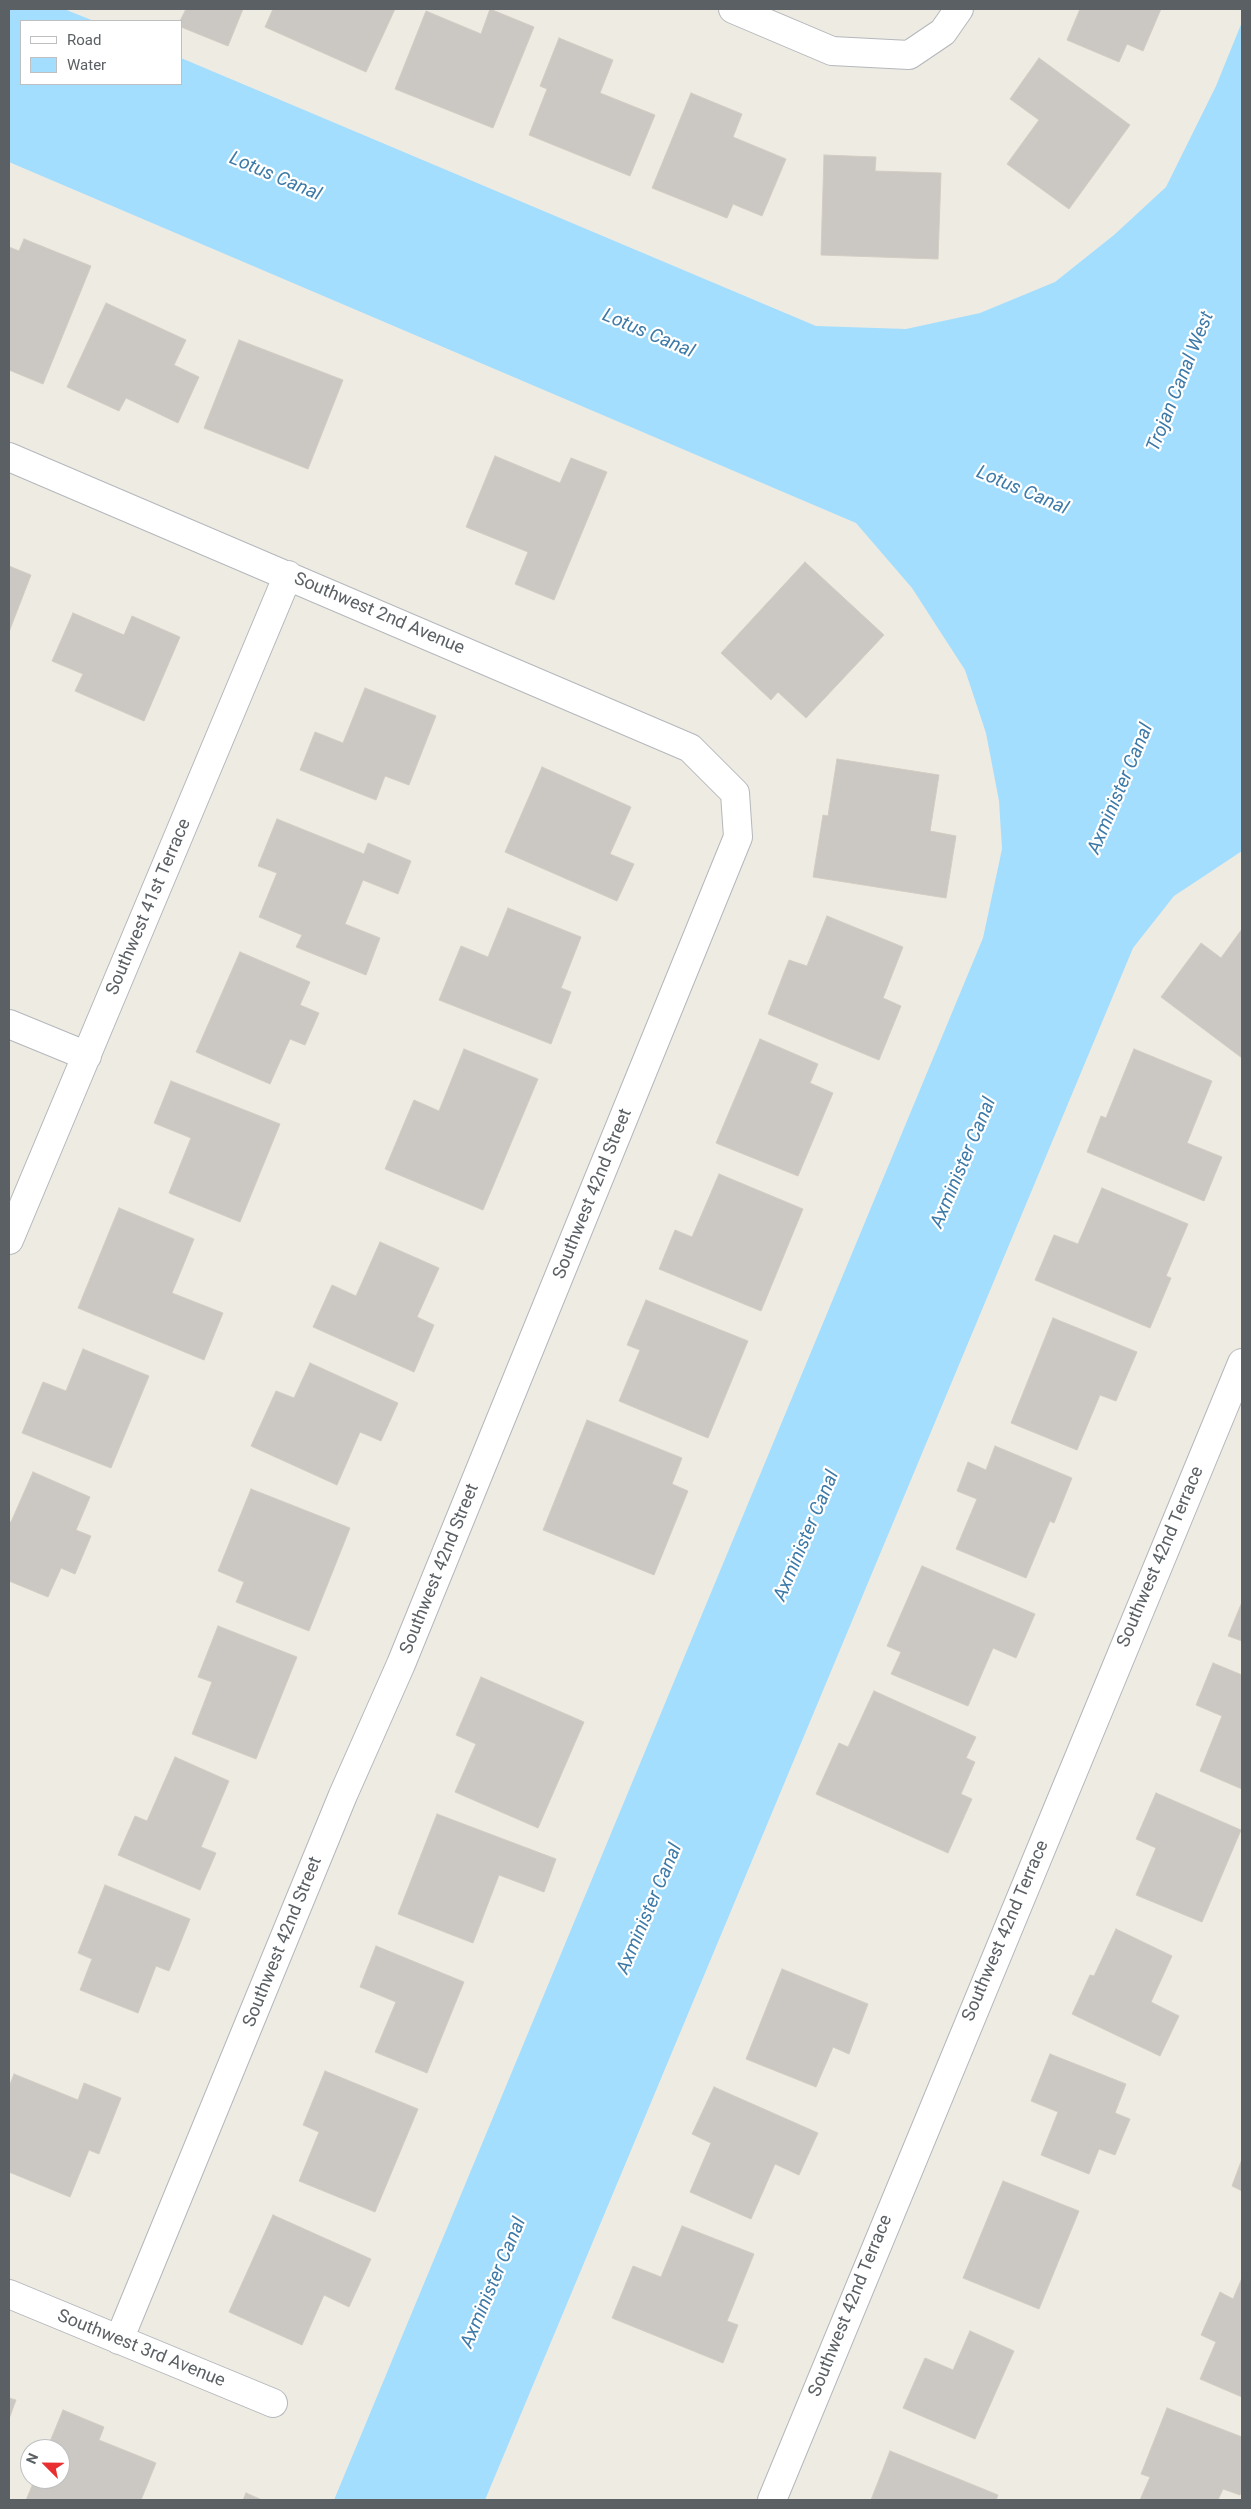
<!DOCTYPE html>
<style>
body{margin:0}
#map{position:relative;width:1251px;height:2509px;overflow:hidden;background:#eeebe3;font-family:Roboto,sans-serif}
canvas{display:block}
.frame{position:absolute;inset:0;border:10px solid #5b6064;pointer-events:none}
.legend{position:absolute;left:20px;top:20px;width:162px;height:65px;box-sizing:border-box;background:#fff;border:1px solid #bdbfc1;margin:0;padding:6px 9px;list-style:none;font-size:15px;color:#5b6064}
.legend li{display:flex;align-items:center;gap:10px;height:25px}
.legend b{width:25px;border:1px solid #bdbfc1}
.north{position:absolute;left:20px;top:2439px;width:50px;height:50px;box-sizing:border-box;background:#fff;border:1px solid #bdbfc1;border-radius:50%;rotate:293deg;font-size:14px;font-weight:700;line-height:20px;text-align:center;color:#5b6064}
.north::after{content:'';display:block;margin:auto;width:18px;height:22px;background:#e92f30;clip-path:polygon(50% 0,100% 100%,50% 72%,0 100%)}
</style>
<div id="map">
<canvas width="1251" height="2509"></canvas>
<div class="frame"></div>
<ul class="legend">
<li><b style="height:6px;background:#fff"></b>Road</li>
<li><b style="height:14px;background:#a3deff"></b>Water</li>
</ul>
<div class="north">N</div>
</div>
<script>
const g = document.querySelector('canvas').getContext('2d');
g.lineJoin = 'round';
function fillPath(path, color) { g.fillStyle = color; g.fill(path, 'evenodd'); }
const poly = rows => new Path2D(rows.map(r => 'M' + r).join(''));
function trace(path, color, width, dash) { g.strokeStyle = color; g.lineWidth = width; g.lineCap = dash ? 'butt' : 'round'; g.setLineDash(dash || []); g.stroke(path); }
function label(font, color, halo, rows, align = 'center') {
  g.font = font + ' Roboto,sans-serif'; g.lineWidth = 4.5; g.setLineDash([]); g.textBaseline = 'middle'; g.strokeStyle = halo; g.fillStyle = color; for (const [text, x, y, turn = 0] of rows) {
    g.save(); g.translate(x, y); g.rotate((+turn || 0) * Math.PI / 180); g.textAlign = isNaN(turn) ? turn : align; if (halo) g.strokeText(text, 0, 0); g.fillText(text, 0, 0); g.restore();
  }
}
fillPath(poly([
 [9,9,64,9,94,21,21,21,21,84,181,84,181,58,816,326,906,329,980,313,1055,282,1114,235,1166,187,1216,86,1242,22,1242,851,1174,896,1133,948,485,2500,334,2500,983,938,1002,849,999,801,986,733,965,670,912,588,856,523,9,162]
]), '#a3deff');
const building = poly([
 [186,9,243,9,228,46,181,27,180,21,186,9],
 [273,9,395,9,366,72,265,27,273,9],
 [490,9,534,27,493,128,395,89,426,11,481,34,490,9],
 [1080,9,1161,9,1143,51,1127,44,1119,62,1067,40,1080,9],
 [559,38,613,60,600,93,655,115,630,176,529,135,547,89,540,86,559,38],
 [1039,58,1130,125,1069,209,1007,164,1039,120,1010,99,1039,58],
 [691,93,742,114,733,137,786,159,762,216,733,204,727,218,652,188,691,93],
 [824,155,876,157,875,171,941,173,938,259,821,255,824,155],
 [24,239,91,266,43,384,9,370,9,247,19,251,24,239],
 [106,303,186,340,174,365,199,377,178,423,126,398,119,411,67,387,106,303],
 [239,340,343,380,308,469,204,428,239,340],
 [495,456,560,483,571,458,607,472,554,600,515,584,528,552,466,527,495,456],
 [805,562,884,635,806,718,778,692,771,700,721,653,805,562],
 [9,566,31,575,9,632,9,566],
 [73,613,124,635,132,616,180,637,144,721,75,691,83,674,52,661,73,613],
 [365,688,436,716,409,785,385,776,376,800,300,770,315,732,343,743,365,688],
 [837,759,939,775,930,831,956,836,946,898,813,877,823,815,828,816,837,759],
 [542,767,631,807,610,854,634,864,617,901,505,852,542,767],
 [277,819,364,854,368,843,411,861,398,894,363,880,345,924,380,938,366,975,296,947,302,935,259,917,277,873,258,866,277,819],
 [508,908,581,937,561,988,571,992,551,1044,439,1000,461,946,488,957,508,908],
 [827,916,903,947,883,998,901,1006,879,1060,768,1014,789,960,807,966,827,916],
 [1242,929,1242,1058,1161,997,1201,943,1221,958,1242,929],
 [240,952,310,982,300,1005,319,1013,305,1045,290,1039,270,1084,196,1052,240,952],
 [760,1039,818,1064,810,1083,833,1093,798,1176,716,1143,760,1039],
 [464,1049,538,1079,483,1210,385,1169,414,1100,439,1111,464,1049],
 [1134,1049,1212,1081,1187,1143,1222,1157,1204,1201,1087,1152,1101,1116,1106,1118,1134,1049],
 [171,1081,280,1124,240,1222,169,1193,191,1138,154,1123,171,1081],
 [719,1174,803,1209,761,1311,659,1269,675,1230,692,1237,719,1174],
 [1102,1188,1188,1224,1166,1276,1171,1278,1150,1328,1035,1280,1054,1235,1078,1244,1102,1188],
 [119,1208,194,1239,172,1293,223,1313,204,1360,78,1308,119,1208],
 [380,1242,439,1268,417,1317,434,1325,414,1372,313,1327,332,1285,356,1296,380,1242],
 [646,1300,748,1341,708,1438,619,1401,640,1350,627,1345,646,1300],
 [1053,1318,1137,1352,1116,1401,1100,1395,1077,1450,1011,1423,1053,1318],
 [83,1349,149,1376,111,1468,22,1433,43,1382,66,1391,83,1349],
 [310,1363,398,1403,381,1441,360,1432,337,1485,251,1446,276,1391,294,1398,310,1363],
 [587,1420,682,1458,672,1484,688,1491,654,1575,543,1530,587,1420],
 [995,1446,1072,1478,1054,1523,1050,1521,1026,1578,956,1549,977,1499,957,1491,968,1462,986,1470,995,1446],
 [33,1472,90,1497,76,1530,91,1536,75,1574,61,1568,48,1597,9,1581,9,1521,11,1522,33,1472],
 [251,1489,350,1528,309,1631,236,1602,244,1582,218,1571,251,1489],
 [922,1566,1035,1614,1016,1658,993,1648,968,1706,891,1674,901,1652,887,1646,922,1566],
 [1242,1602,1242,1641,1228,1636,1242,1602],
 [218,1626,297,1657,256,1759,192,1734,212,1682,198,1677,218,1626],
 [1213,1663,1242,1675,1242,1789,1200,1771,1222,1716,1196,1705,1213,1663],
 [481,1677,584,1722,538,1828,455,1792,476,1744,456,1735,481,1677],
 [874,1691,976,1737,966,1758,975,1762,961,1794,972,1799,948,1853,816,1794,839,1743,848,1747,874,1691],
 [175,1757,229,1781,201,1847,216,1853,200,1890,118,1855,135,1816,147,1821,175,1757],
 [1156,1793,1241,1830,1202,1922,1136,1895,1156,1848,1136,1839,1156,1793],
 [437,1814,556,1859,544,1892,499,1875,473,1943,398,1914,437,1814],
 [105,1885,190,1919,169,1971,156,1966,138,2013,80,1990,92,1959,78,1953,105,1885],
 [1116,1929,1172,1956,1151,2002,1179,2016,1160,2056,1072,2014,1090,1975,1094,1976,1116,1929],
 [376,1946,464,1982,427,2073,375,2052,396,2002,360,1987,376,1946],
 [782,1969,868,2004,849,2054,833,2047,816,2087,746,2059,782,1969],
 [1050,2054,1126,2084,1115,2113,1130,2119,1115,2155,1099,2149,1089,2174,1041,2155,1058,2112,1031,2101,1050,2054],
 [325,2071,418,2109,375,2212,299,2181,319,2132,303,2125,325,2071],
 [14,2074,78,2100,84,2083,121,2098,99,2154,89,2150,70,2197,9,2172,9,2087,14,2074],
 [714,2087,818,2133,799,2175,775,2164,751,2219,690,2192,711,2143,692,2134,714,2087],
 [1242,2159,1242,2191,1232,2186,1242,2159],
 [1003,2181,1079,2211,1039,2309,963,2278,1003,2181],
 [273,2215,371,2259,349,2307,324,2295,302,2345,229,2312,273,2215],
 [682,2226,754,2254,727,2321,738,2325,723,2363,612,2318,633,2266,661,2277,682,2226],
 [1242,2278,1242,2397,1200,2379,1216,2342,1201,2335,1220,2292,1233,2299,1242,2278],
 [970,2331,1014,2351,975,2439,903,2408,925,2358,953,2370,970,2331],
 [9,2398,16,2400,9,2419,9,2398],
 [1167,2408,1242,2437,1242,2490,1240,2495,1223,2489,1218,2500,1140,2500,1150,2477,1141,2474,1167,2408],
 [63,2410,104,2427,99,2440,156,2463,141,2500,26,2500,35,2479,60,2479,60,2449,47,2449,63,2410],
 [890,2451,998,2495,996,2500,871,2500,890,2451],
 [246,2493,262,2500,243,2500,246,2493]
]);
fillPath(building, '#cbc7c3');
trace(building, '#d3ccc2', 1);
const minor = poly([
 [733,9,832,51,909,55,943,32,959,9],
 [9,457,690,748,735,793,738,837,401,1664,343,1795,119,2340],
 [9,1024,87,1056],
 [9,1240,288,575],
 [9,2294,273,2403],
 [772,2500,1242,1363]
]);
trace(minor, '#b4b7bb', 30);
trace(minor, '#fff', 28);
label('18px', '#5b6064', '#fff', [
 ["Southwest 2nd Avenue",379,614,23],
 ["Southwest 41st Terrace",149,907,-67],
 ["Southwest 42nd Street",593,1194,-68],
 ["Southwest 42nd Terrace",1161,1557,-67],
 ["Southwest 42nd Street",440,1569,-68],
 ["Southwest 42nd Terrace",1006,1931,-67],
 ["Southwest 42nd Street",283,1942,-68],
 ["Southwest 42nd Terrace",851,2306,-68],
 ["Southwest 3rd Avenue",141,2349,22]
]);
label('italic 19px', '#3d7aa8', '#fff', [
 ["Lotus Canal",275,177,23],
 ["Lotus Canal",648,334,23],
 ["Trojan Canal West",1181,382,-68],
 ["Lotus Canal",1022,491,23],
 ["Axminister Canal",1121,789,-67],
 ["Axminister Canal",964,1163,-67],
 ["Axminister Canal",807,1536,-67],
 ["Axminister Canal",650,1909,-67],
 ["Axminister Canal",494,2283,-67]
]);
</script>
